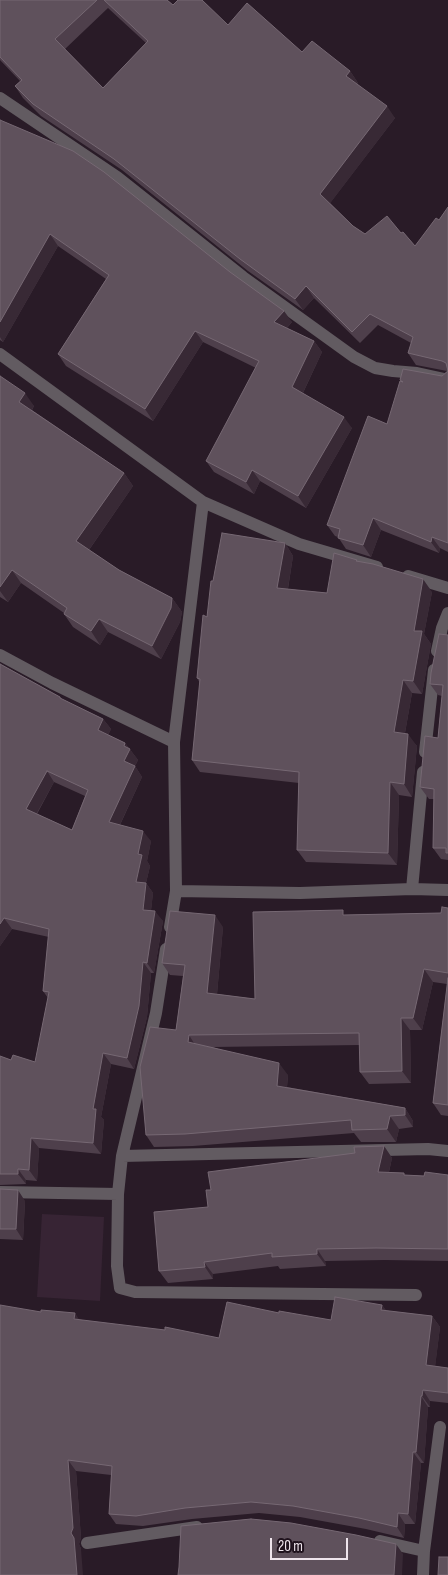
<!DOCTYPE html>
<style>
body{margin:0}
#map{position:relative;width:448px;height:1575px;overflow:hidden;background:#291b27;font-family:"Sofia Sans Condensed",sans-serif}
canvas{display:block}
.scale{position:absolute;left:270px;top:1538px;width:78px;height:22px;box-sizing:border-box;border:2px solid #eee4ec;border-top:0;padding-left:6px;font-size:15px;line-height:18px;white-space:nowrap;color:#eee4ec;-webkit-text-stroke:4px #1f121d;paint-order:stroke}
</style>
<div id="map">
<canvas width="448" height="1575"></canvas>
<div class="scale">20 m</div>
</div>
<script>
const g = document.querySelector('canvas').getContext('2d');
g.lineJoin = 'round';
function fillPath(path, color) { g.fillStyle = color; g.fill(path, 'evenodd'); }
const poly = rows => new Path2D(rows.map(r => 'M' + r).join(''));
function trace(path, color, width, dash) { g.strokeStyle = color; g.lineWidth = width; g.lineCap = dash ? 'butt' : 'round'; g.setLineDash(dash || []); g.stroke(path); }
fillPath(poly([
 [42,1214,104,1217,100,1301,37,1297]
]), '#372434');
trace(poly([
 [0,98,117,177,243,277,354,357,375,368,393,371,417,373,448,380],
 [0,354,203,502,299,544,377,567],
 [408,576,448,588],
 [437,651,442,628,448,613],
 [0,655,52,683,174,742],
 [425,752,434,670],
 [412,889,423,772],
 [176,891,300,893,412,889,448,890],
 [170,927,176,891,174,742,203,502],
 [166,949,156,1013,122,1156,118,1194,117,1266,120,1288,135,1292,416,1295],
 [122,1156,428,1149,448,1151],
 [0,1192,118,1194],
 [380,1541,424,1551],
 [87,1543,197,1527],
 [423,1575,424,1551,440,1427]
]), '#625b61', 12);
fillPath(poly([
 [0,0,167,0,173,5,302,52,350,71,358,83,357,84,395,118,330,203,353,226,365,234,401,233,415,246,439,220,448,207,448,552,440,548,439,553,381,530,371,557,346,549,338,537,335,536,327,525,387,424,402,382,442,376,447,371,416,365,408,353,411,343,378,325,360,343,314,298,303,310,248,271,122,170,41,116,23,98,15,86,20,81,0,60],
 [108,8,146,43,103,88,65,49],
 [0,120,292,322,287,328,314,341,322,352,303,393,352,428,306,508,260,481,254,494,214,472,206,461,256,368,203,342,153,421,66,366,58,354,106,279,58,246,3,342,0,340],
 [0,376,34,406,32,410,124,473,133,486,89,550,119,570,172,598,182,612,180,622,161,659,108,632,100,645,73,627,64,614,64,613,21,583,8,602,0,597],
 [285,543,293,556,288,589,327,593,358,562,432,592,424,634,431,644,422,694,412,693,405,733,417,746,412,797,399,795,397,865,306,862,297,850,299,783,200,772,192,760,200,683,197,678,213,581],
 [448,635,448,860,441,859,433,848,434,799,429,799,420,787,438,738,442,696,438,695,430,684],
 [0,664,60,697,62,699,103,719,111,729,108,735,125,743,138,760,135,766,142,777,120,825,151,841,147,861,150,866,146,883,153,893,151,910,163,921,154,973,151,973,147,1017,134,1069,111,1064,101,1117,104,1120,101,1154,39,1148,37,1181,26,1180,26,1184,0,1185,0,1056,11,1060,35,1062,48,998,43,991,49,937,12,929,0,946],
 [54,782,85,796,72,830,37,814],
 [448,908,448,1116,441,1115,433,1103,447,984,433,982,422,1030,410,1030,411,1083,369,1084,360,1072,360,1045,213,1047,288,1075,287,1087,405,1108,413,1121,413,1127,399,1129,396,1142,361,1142,354,1133,193,1146,154,1147,146,1135,176,1030,183,976,170,975,162,963,223,927,217,994,255,999,346,915,441,913],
 [384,1146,392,1158,389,1172,406,1175,424,1176,448,1175,448,1261,385,1260,325,1261,326,1266,280,1269,278,1266,213,1274,213,1279,168,1283,159,1271,208,1207,211,1190],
 [0,1189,25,1201,23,1240,0,1239],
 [382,1305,386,1311,432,1316,440,1327,435,1366,448,1368,448,1403,430,1401,430,1407,428,1407,424,1463,421,1463,415,1524,405,1524,404,1538,366,1529,300,1517,259,1513,192,1519,143,1526,116,1524,109,1514,111,1475,76,1471,81,1538,79,1544,81,1549,0,1575,79,1320,219,1338,279,1313,331,1320]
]), '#4e3f4b');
fillPath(poly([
 [350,71,358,83,354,88,346,76],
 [387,106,395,118,328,206,320,194],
 [50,234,58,246,3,342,0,337,0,322],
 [306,286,314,298,303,310,295,299],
 [284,311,292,322,282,333,274,322],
 [195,331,203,342,153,421,145,409],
 [314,341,322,352,300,399,292,387],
 [25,393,34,406,28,415,19,402],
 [344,417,352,428,306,508,298,496],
 [252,470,260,481,254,494,246,482],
 [124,473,133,486,86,554,76,541],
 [373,518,381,530,371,557,363,545],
 [432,537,440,548,439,553,431,542],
 [285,543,293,556,286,600,277,588],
 [12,570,21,583,8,602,0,591,0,587],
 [423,579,432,592,424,634,431,644,422,694,413,681,414,631],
 [172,598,182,612,180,622,161,659,152,646],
 [99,619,108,632,100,645,91,631],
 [403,680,412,693,403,744,394,732],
 [103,719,111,729,105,741,98,730],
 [408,734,417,746,412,797,404,784],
 [125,743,138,760,135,766,142,777,116,833,109,822,124,761,124,746],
 [47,771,54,782,33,820,26,809],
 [390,782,399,795,397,865,388,853],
 [143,831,151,841,147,861,150,866,146,883,153,893,150,920,143,910,136,882,138,854],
 [155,911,163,921,154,973,147,963],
 [215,915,223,927,216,1005,207,993],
 [4,918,12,929,0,946,0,924],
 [143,962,151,973,147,1017,134,1069,127,1058],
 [424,969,433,982,422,1030,413,1018],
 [401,1018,410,1030,411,1083,402,1071],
 [189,1035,197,1048,188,1042],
 [103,1053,111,1064,101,1117,104,1120,101,1154,93,1143,93,1109],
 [279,1063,288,1075,286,1098,277,1086],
 [405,1108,413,1121,413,1127,405,1115],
 [390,1116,399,1129,396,1142,387,1129],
 [31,1138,39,1148,37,1181,29,1170],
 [384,1146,392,1158,386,1184,378,1172],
 [18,1169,26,1180,26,1184,18,1174],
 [18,1190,25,1201,23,1240,16,1229],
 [317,1249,325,1261,326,1266,317,1254],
 [204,1262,213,1274,213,1279,205,1267],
 [382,1305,390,1315,381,1310],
 [75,1313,82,1324,74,1319],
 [432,1316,440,1327,434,1376,426,1365],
 [423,1390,430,1401,430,1407,422,1396],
 [421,1396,428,1407,424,1463,416,1452],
 [413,1452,421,1463,415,1524,408,1514],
 [68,1460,76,1471,81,1538,79,1544,81,1549,83,1575,77,1575,71,1533],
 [398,1513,405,1524,404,1538,397,1527],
 [396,1544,403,1554,402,1575,394,1575]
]), '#382935');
const building = poly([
 [0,0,97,0,55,39,103,88,148,41,104,0,167,0,173,5,178,0,202,0,228,25,247,3,302,52,312,41,350,71,346,76,387,106,320,194,353,226,365,234,387,216,401,233,403,232,415,246,436,218,439,220,448,207,448,543,432,537,431,542,373,518,363,545,338,538,340,529,327,525,368,416,387,424,400,381,403,382,400,380,403,369,442,376,448,371,446,363,442,361,408,353,413,337,370,314,352,332,306,286,295,299,240,259,114,159,33,104,15,86,22,80,0,57,0,0],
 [0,120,73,151,104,172,230,272,284,311,274,322,314,341,292,387,344,417,298,496,252,470,246,482,206,461,259,361,195,331,145,409,58,354,109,275,50,234,0,322,0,120],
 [0,376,25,393,19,402,124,473,76,541,119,570,172,598,171,608,152,646,99,619,91,631,64,614,67,608,12,570,0,587,0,376],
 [222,533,285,543,277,588,327,593,334,553,357,560,356,561,373,564,423,579,414,631,422,631,413,681,403,680,394,732,408,734,404,784,390,782,388,853,297,850,299,772,192,760,200,679,197,678,203,615,207,617,211,581,213,581,222,533],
 [439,634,448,635,448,853,446,853,446,848,433,848,434,789,420,787,425,736,438,738,443,685,430,684,431,673,439,634],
 [0,664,60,697,60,698,103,719,98,730,125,743,124,746,130,749,124,761,135,766,109,822,143,831,138,854,142,855,136,882,146,883,143,910,155,911,147,963,143,962,139,1006,127,1058,103,1053,93,1109,96,1109,93,1143,31,1138,29,1170,18,1169,18,1174,0,1174,0,1056,11,1060,13,1055,35,1062,49,992,43,991,49,929,4,918,0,924,0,664],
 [47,771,88,790,72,830,26,809,47,771],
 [442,907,448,908,448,973,424,969,413,1018,401,1018,402,1071,360,1072,359,1033,189,1035,188,1042,279,1063,277,1086,405,1108,405,1115,390,1116,387,1129,352,1130,351,1120,185,1134,146,1135,140,1067,150,1027,176,1030,185,965,162,963,170,911,215,915,207,993,255,999,253,912,343,910,343,915,441,913,442,907],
 [448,978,448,1105,433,1103,448,978],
 [384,1146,378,1172,404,1173,404,1175,424,1176,425,1172,448,1175,448,1249,376,1248,317,1249,317,1254,272,1257,272,1253,204,1262,205,1267,159,1271,154,1212,208,1207,206,1190,211,1190,208,1172,355,1153,354,1147,384,1146],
 [0,1189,18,1190,16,1229,0,1229,0,1189],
 [335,1297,382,1305,381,1310,432,1316,426,1365,448,1368,448,1393,423,1390,422,1396,421,1396,416,1452,413,1452,408,1514,398,1513,397,1527,359,1518,293,1506,251,1502,185,1508,136,1516,109,1514,112,1466,68,1460,73,1528,71,1533,74,1538,77,1575,0,1575,0,1305,41,1312,41,1310,75,1313,74,1319,165,1330,165,1327,219,1338,227,1302,279,1313,279,1311,331,1320,335,1297],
 [251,1519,291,1523,356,1535,396,1544,394,1575,178,1575,179,1567,181,1526,251,1519],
 [439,1557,448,1557,448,1575,438,1575,439,1557]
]);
fillPath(building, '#5f515c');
trace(building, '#766873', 1);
</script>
